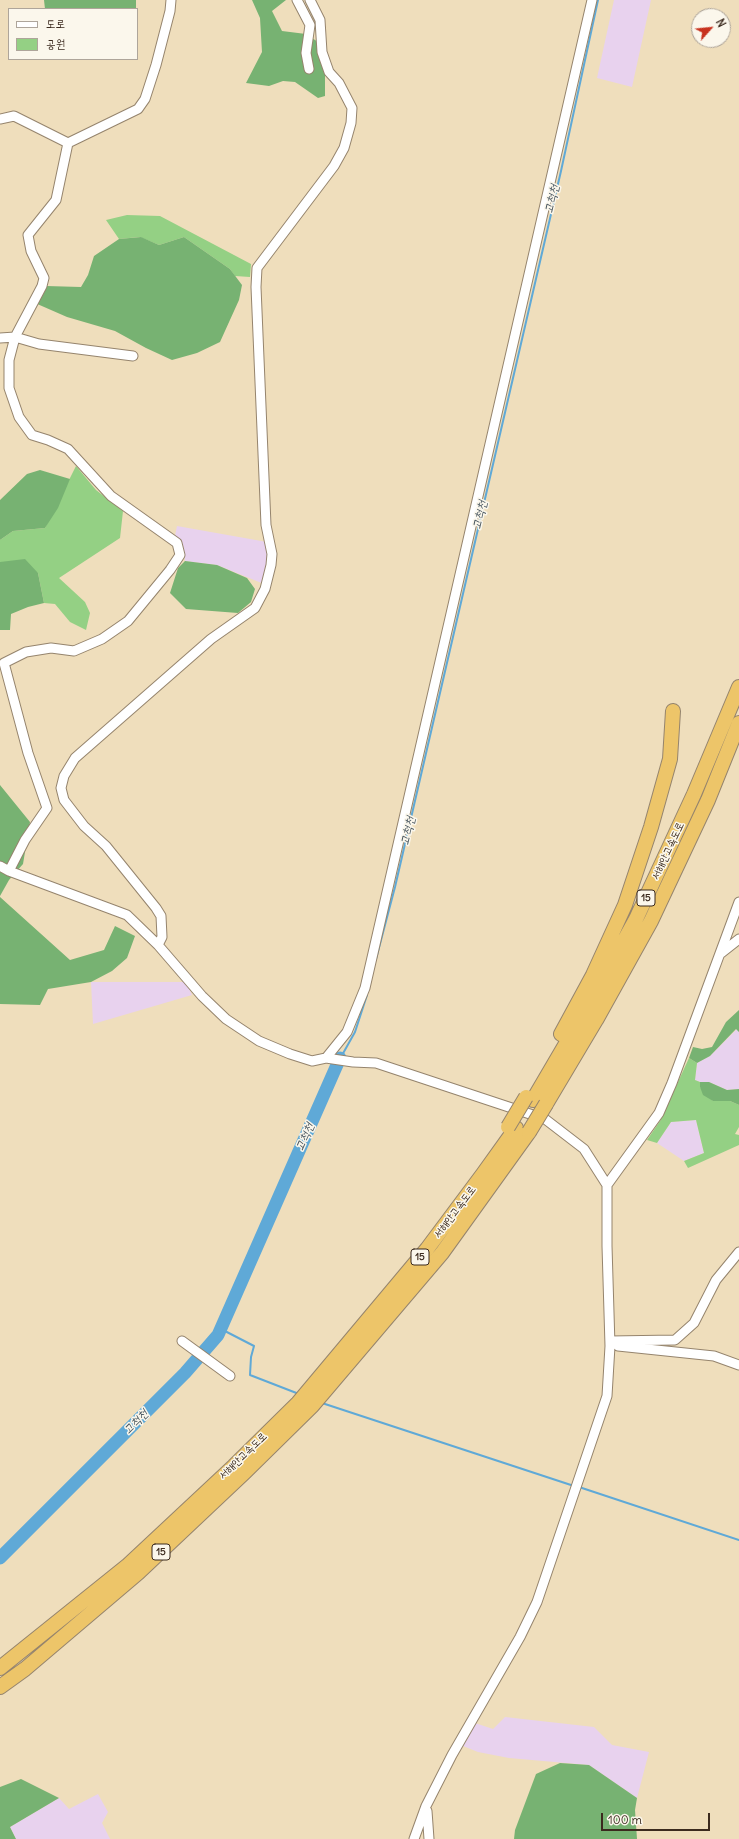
<!DOCTYPE html>
<meta charset="utf-8">
<style>
body{margin:0}
#map{position:relative;width:739px;height:1839px;overflow:hidden;background:#efdebc;font-family:Delius,"Poor Story",sans-serif}
canvas{display:block}
.legend{position:absolute;left:8px;top:8px;width:130px;height:52px;box-sizing:border-box;background:#fbf7ec;border:1px solid #aea59a;margin:0;padding:5px 7px;list-style:none;font-size:12px;color:#3b2a1e}
.legend li{display:flex;align-items:center;gap:8px;height:20px}
.legend b{width:20px;border:1px solid #aea59a}
.north{position:absolute;left:691px;top:8px;width:40px;height:40px;box-sizing:border-box;background:#fbf7ec;border:1px solid #aea59a;border-radius:50%;rotate:63deg;font-size:11px;font-weight:700;line-height:16px;text-align:center;color:#3b2a1e}
.north::after{content:'';display:block;margin:auto;width:14px;height:18px;background:#c8321e;clip-path:polygon(50% 0,100% 100%,50% 72%,0 100%)}
.scale{position:absolute;left:601px;top:1813px;width:109px;height:18px;box-sizing:border-box;border:2px solid #3b2a1e;border-top:0;padding-left:5px;font-size:12px;line-height:14px;white-space:nowrap;color:#3b2a1e;-webkit-text-stroke:3px #fbf7ec;paint-order:stroke}
</style>
<div id="map">
<canvas width="739" height="1839"></canvas>
<ul class="legend">
<li><b style="height:5px;background:#fff"></b>도로</li>
<li><b style="height:11px;background:#94d084"></b>공원</li>
</ul>
<div class="north">N</div>
<div class="scale">100 m</div>
</div>
<script>
const g = document.querySelector('canvas').getContext('2d');
g.lineJoin = 'round';
function fillPath(path, color) { g.fillStyle = color; g.fill(path, 'evenodd'); }
const poly = rows => new Path2D(rows.map(r => 'M' + r).join(''));
function trace(path, color, width, dash) { g.strokeStyle = color; g.lineWidth = width; g.lineCap = dash ? 'butt' : 'round'; g.setLineDash(dash || []); g.stroke(path); }
function label(font, color, halo, rows, align = 'center') {
  g.font = font + ' Delius,"Poor Story",sans-serif'; g.lineWidth = 3; g.setLineDash([]); g.textBaseline = 'middle'; g.strokeStyle = halo; g.fillStyle = color; for (const [text, x, y, turn = 0] of rows) {
    g.save(); g.translate(x, y); g.rotate((+turn || 0) * Math.PI / 180); g.textAlign = isNaN(turn) ? turn : align; if (halo) g.strokeText(text, 0, 0); g.fillText(text, 0, 0); g.restore();
  }
}
fillPath(poly([
 [614,0,651,0,632,87,597,78],
 [177,526,267,542,269,561,264,584,217,565,185,561,183,548,175,536],
 [91,982,186,982,192,995,93,1024],
 [737,1029,739,1032,739,1089,727,1090,709,1082,700,1082,695,1080,697,1063,710,1056],
 [696,1120,704,1153,684,1161,657,1143,671,1122],
 [505,1717,594,1727,612,1745,649,1752,637,1798,589,1765,509,1758,478,1752,463,1746,475,1723,493,1729],
 [98,1794,108,1812,102,1823,110,1839,16,1839,10,1827,59,1798,69,1809]
]), '#e8d2ee');
fillPath(poly([
 [127,215,160,216,251,264,250,277,235,276,230,269,184,237,159,245,140,237,119,239,106,220],
 [76,466,96,490,123,511,120,538,59,578,85,602,90,613,86,630,70,622,55,604,44,603,38,573,0,562,0,540,13,531,45,528],
 [689,1058,697,1063,695,1080,700,1082,700,1087,713,1101,730,1101,739,1105,739,1127,735,1134,739,1135,739,1145,688,1168,684,1161,704,1153,696,1120,671,1122,657,1143,647,1140,660,1121]
]), '#94d084');
fillPath(poly([
 [44,0,136,0,136,9,45,9],
 [252,0,286,0,272,11,282,31,306,34,318,42,325,67,325,96,318,98,295,82,283,81,269,86,246,83,262,52,260,18],
 [141,237,159,245,184,237,230,269,242,285,239,300,220,342,197,353,172,360,146,348,115,331,67,317,35,303,46,286,81,287,88,275,94,256,119,239],
 [40,470,70,479,58,508,45,528,13,531,0,540,0,500,27,474],
 [25,559,38,573,44,603,28,607,11,614,10,630,0,630,0,562],
 [185,561,217,565,247,578,255,589,251,602,238,613,186,609,170,593,178,568],
 [0,785,30,822,23,864,9,880,0,896],
 [0,897,70,960,104,950,115,926,135,936,127,958,112,971,91,982,48,989,40,1005,0,1004],
 [739,1010,739,1032,736,1029,710,1056,697,1063,689,1058,693,1047,702,1049,712,1047,726,1022],
 [700,1082,709,1082,727,1090,739,1089,739,1105,730,1101,713,1101,703,1095,700,1087],
 [560,1763,589,1765,637,1798,635,1810,637,1839,514,1839,515,1830,536,1774],
 [21,1779,59,1798,10,1827,16,1839,0,1839,0,1787]
]), '#77b272');
trace(poly([
 [376,959,395,887,561,171,598,0],
 [341,1057,355,1032,367,995],
 [221,1329,254,1346,251,1357,250,1375,299,1394],
 [322,1403,574,1486],
 [579,1487,739,1540]
]), '#5fa9d7', 2);
trace(poly([
 [0,1558,185,1373,218,1335,340,1058]
]), '#5fa9d7', 13);
const minor = poly([
 [297,0,310,25,306,53,309,69],
 [0,119,14,116,68,143,56,200,28,235,31,251,44,278,42,286,15,337,0,338],
 [68,143,138,109,145,99,156,65,170,11,171,0],
 [0,866,9,871,127,915,158,945,202,996,226,1019,259,1041,290,1054,312,1061,326,1058,353,1062,376,1063,545,1119,584,1149,607,1185],
 [9,871,25,840,47,808,28,753,4,663,26,652,51,648,74,651,102,639,128,621,170,570,180,555,177,543,111,496,68,449,48,440,32,435,19,417,9,388,9,360,15,337,39,344,133,356],
 [158,945,162,937,161,916,156,908,106,846,84,826,64,800,61,788,64,776,75,758,211,639,255,608,265,589,271,565,272,554,266,525,256,287,257,268,334,166,344,148,351,123,352,108,339,83,329,72,322,52,320,20,310,0],
 [720,954,739,939],
 [326,1058,347,1032,365,988,592,0],
 [182,1341,230,1376],
 [610,1341,675,1340,694,1323,716,1280,739,1252],
 [618,1346,714,1356,739,1365],
 [427,1811,429,1839],
 [414,1839,426,1806,452,1755,520,1637,537,1602,607,1396,610,1346,607,1246,607,1185,659,1113,672,1083,739,902]
]);
const highway = poly([
 [561,1034,593,975,625,905,651,827,670,759,673,711],
 [533,1100,584,1013,636,919,694,794,739,687],
 [546,1104,596,1020,651,921,708,800,739,723],
 [0,1668,127,1566,234,1466,298,1403,427,1249,483,1174,516,1128],
 [0,1687,25,1669,138,1573,244,1473,312,1406,442,1253,529,1132]
]);
trace(minor, '#95846d', 11);
trace(highway, '#95846d', 16);
trace(minor, '#fff', 9);
trace(highway, '#edc569', 14);
const highwayBridge = poly([
 [508,1127,526,1097],
 [529,1132,546,1104]
]);
trace(highwayBridge, '#95846d', 16, []);
trace(highwayBridge, '#edc569', 14);
for (const [x, y, w] of [
 [646,898,18],
 [420,1257,18],
 [161,1552,18]
]) { const box = new Path2D(); box.roundRect(x - w / 2, y - 8, w, 16, 3); g.fillStyle = '#fbf7ec'; g.fill(box); trace(box, '#3b2a1e', 1); }
label('bold 10px', '#3b2a1e', null, [
 ["15",646,898],
 ["15",420,1257],
 ["15",161,1552]
]);
label('11px', '#3b2a1e', '#fbf7ec', [
 ["서해안고속도로",668,851,-65],
 ["서해안고속도로",455,1212,-53],
 ["서해안고속도로",243,1456,-44]
]);
label('italic 12px', '#48565f', '#fbf7ec', [
 ["고척천",552,199,-77],
 ["고척천",480,515,-77],
 ["고척천",408,831,-77],
 ["고척천",305,1137,-66],
 ["고척천",136,1422,-45]
]);
</script>
